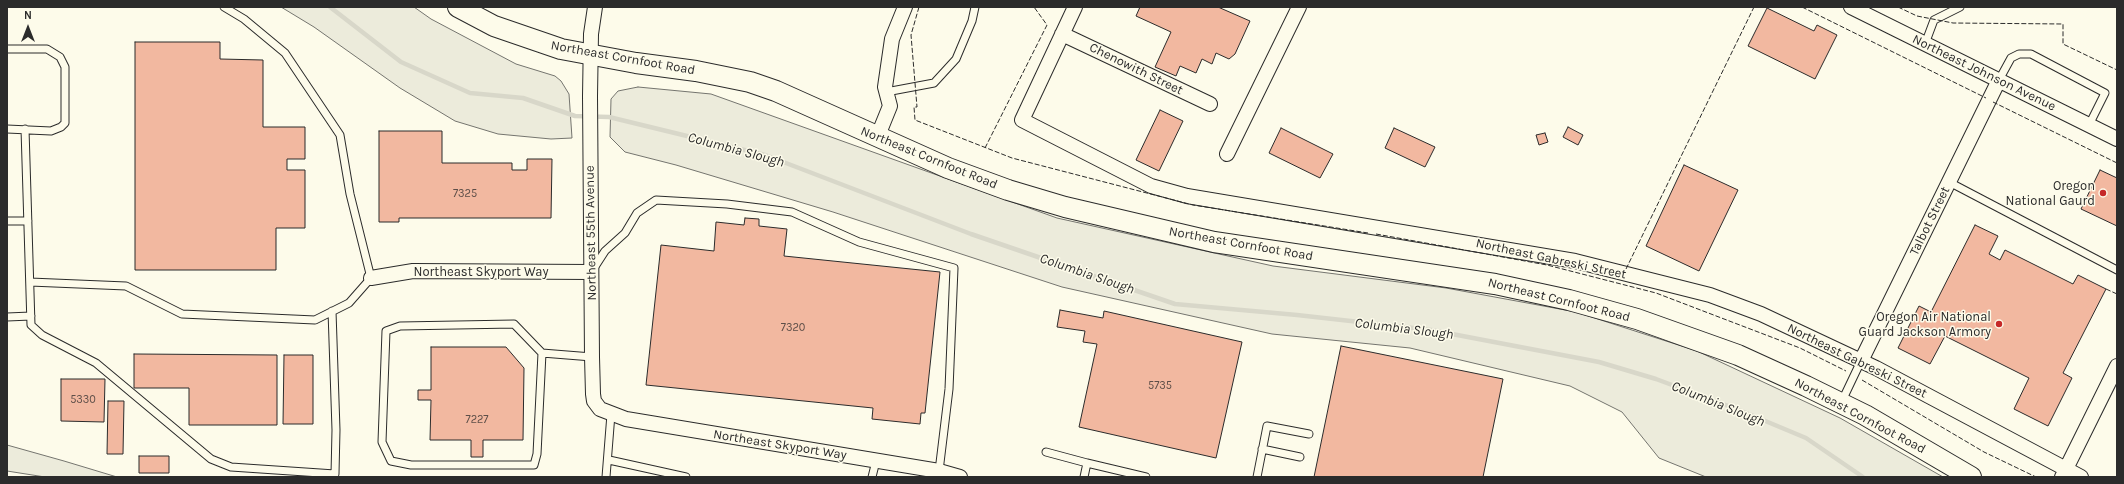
<!DOCTYPE html>
<style>
body{margin:0}
#map{position:relative;width:2124px;height:484px;overflow:hidden;background:#fdfbea;font-family:Karla,sans-serif}
canvas{display:block}
.frame{position:absolute;inset:0;border:8px solid #2b2b2b;pointer-events:none}
.north{position:absolute;left:8px;top:8px;width:40px;height:40px;-webkit-text-stroke:3px #fdfbea;paint-order:stroke;rotate:0deg;font-size:11px;font-weight:700;line-height:16px;text-align:center;color:#2b2b2b}
.north::after{content:'';display:block;margin:auto;width:14px;height:18px;background:#2b2b2b;clip-path:polygon(50% 0,100% 100%,50% 72%,0 100%)}
</style>
<div id="map">
<canvas width="2124" height="484"></canvas>
<div class="frame"></div>
<div class="north">N</div>
</div>
<script>
const g = document.querySelector('canvas').getContext('2d');
g.lineJoin = 'round';
function fillPath(path, color) { g.fillStyle = color; g.fill(path, 'evenodd'); }
const poly = rows => new Path2D(rows.map(r => 'M' + r).join(''));
function trace(path, color, width, dash) { g.strokeStyle = color; g.lineWidth = width; g.lineCap = dash ? 'butt' : 'round'; g.setLineDash(dash || []); g.stroke(path); }
function label(font, color, halo, rows, align = 'center') {
  g.font = font + ' Karla,sans-serif'; g.lineWidth = 3; g.setLineDash([]); g.textBaseline = 'middle'; g.strokeStyle = halo; g.fillStyle = color; for (const [text, x, y, turn = 0] of rows) {
    g.save(); g.translate(x, y); g.rotate((+turn || 0) * Math.PI / 180); g.textAlign = isNaN(turn) ? turn : align; if (halo) g.strokeText(text, 0, 0); g.fillText(text, 0, 0); g.restore();
  }
}
const green = poly([
 [281,7,414,7,431,19,516,64,555,76,561,81,569,94,572,138,551,139,498,134,455,121,400,88,314,27,281,7],
 [638,87,711,94,1057,218,1273,266,1446,288,1576,312,1697,351,1840,418,1943,477,1706,477,1659,458,1622,412,1570,386,1410,348,1272,334,1062,287,833,212,676,165,625,152,610,137,611,99,618,91,638,87],
 [7,445,64,461,117,477,45,477,7,471,7,445]
]);
fillPath(green, '#ecebdb');
trace(green, '#74746e', 1);
trace(poly([
 [330,7,401,62,470,93,523,98,575,116,609,117,765,155,971,234,1175,304,1297,315,1431,330,1599,362,1656,379,1739,410,1806,438,1863,477]
]), '#d8d7c9', 4.5);
const building = poly([
 [1140,7,1218,7,1250,21,1235,54,1229,59,1216,53,1212,64,1202,59,1196,73,1180,66,1176,76,1155,67,1171,32,1136,16,1140,7],
 [1767,8,1814,31,1817,25,1837,35,1815,79,1748,46,1767,8],
 [135,42,220,42,220,59,263,60,263,127,305,127,305,159,287,159,287,170,305,170,305,228,276,228,276,270,135,270,135,42],
 [1160,110,1183,121,1159,171,1136,160,1160,110],
 [1568,127,1583,135,1578,145,1563,137,1568,127],
 [1281,128,1333,154,1320,178,1269,153,1281,128],
 [1394,128,1435,147,1425,167,1385,148,1394,128],
 [379,131,442,131,442,163,512,163,512,170,527,170,527,159,552,159,551,218,399,218,399,222,379,222,379,131],
 [1545,133,1548,142,1539,145,1536,135,1545,133],
 [1684,165,1738,190,1699,271,1646,246,1684,165],
 [2100,170,2117,178,2117,226,2081,209,2100,170],
 [745,218,759,219,759,226,787,229,784,256,940,272,925,413,921,413,920,424,872,419,873,408,646,385,661,245,714,251,716,222,744,225,745,218],
 [1975,225,1998,236,1989,254,2000,260,2005,250,2073,284,2078,275,2106,289,2063,373,2072,378,2048,426,2014,409,2029,378,1945,336,1930,364,1898,348,1919,306,1931,312,1975,225],
 [1060,310,1103,318,1104,311,1242,342,1216,458,1079,427,1097,344,1083,342,1085,331,1057,327,1060,310],
 [1341,346,1503,379,1483,477,1314,477,1341,346],
 [431,347,506,347,524,368,523,440,483,440,483,457,471,457,471,440,430,440,431,400,418,400,418,390,431,390,431,347],
 [134,354,277,355,277,425,189,425,189,388,134,388,134,354],
 [284,355,313,355,313,424,283,424,284,355],
 [61,379,105,379,104,422,61,421,61,379],
 [108,401,124,401,123,454,107,454,108,401],
 [139,456,169,456,169,473,139,473,139,456]
]);
fillPath(building, '#f2b8a0');
trace(building, '#2b2b2b', 1);
const lane = poly([
 [1925,44,1934,20,1960,7],
 [7,49,47,49,60,57,65,67,65,123,61,127,51,131,7,129],
 [1999,80,2011,58,2019,54,2031,54,2105,93,2089,125],
 [886,92,934,83,956,59,972,21,975,7],
 [25,129,31,325,42,335,96,363,211,459,231,467,335,474,336,430,332,311],
 [1949,182,2117,270],
 [7,221,28,221],
 [594,268,605,251,625,233,637,213,656,200,727,204,792,212,859,242,954,268,949,389,939,471],
 [30,282,126,286,182,314,315,320,349,303,371,278,350,194,340,135,285,53,244,19,224,7],
 [7,317,31,316],
 [542,353,514,324,400,326,386,331,382,442,391,461,411,465,534,465,537,454,542,353,592,357],
 [1841,403,1861,361],
 [1262,449,1300,457],
 [1046,452,1087,463],
 [609,460,686,477],
 [606,477,611,414],
 [872,477,876,461],
 [1084,477,1087,463,1146,477],
 [1257,477,1267,426,1309,434]
]);
const street = poly([
 [595,7,591,34,590,96,592,357,593,394,594,401,600,409,626,419,939,471,960,477],
 [1075,7,1022,120,1151,186,1187,196,1575,261,1710,295,1761,314,1876,368,2081,477],
 [1851,7,2117,139],
 [1062,34,1210,104],
 [877,138,890,106,885,87,892,39,905,7],
 [1227,154,1299,7],
 [371,278,413,271,591,272],
 [1861,361,1999,80],
 [2062,477,2117,366]
]);
const secondary = poly([
 [458,7,494,26,561,49,636,63,696,71,750,82,776,91,948,168,1008,190,1065,207,1214,242,1495,284,1569,300,1637,319,1738,355,1806,386,1865,415,1971,477]
]);
trace(lane, '#2b2b2b', 9);
trace(street, '#2b2b2b', 16);
trace(secondary, '#2b2b2b', 22);
trace(lane, '#fdfbea', 7);
trace(street, '#fdfbea', 14);
trace(secondary, '#fdfbea', 20);
trace(poly([
 [919,7,911,35,917,107,914,107,915,120,1012,158,1193,205,1368,233],
 [1802,7,1986,98],
 [1898,7,1917,16,1953,23,2063,24,2063,44,2117,70],
 [1993,102,2117,163],
 [985,148,1047,25,1034,7],
 [1376,234,1547,265,1656,293,1800,348,1846,371],
 [1626,269,1754,7],
 [2106,289,2117,294],
 [1862,380,1984,452,2036,477]
]), '#2b2b2b', 1, [5, 2]);
for (const [x, y, r, color] of [
 [2103,193,4,"#c62828"],
 [1999,324,4,"#c62828"]
]) { const dot = new Path2D(); dot.arc(x, y, r, 0, 2 * Math.PI); g.fillStyle = color; g.fill(dot); trace(dot, '#fdfbea', 1.5); }
label('11px', '#5d4e48', null, [
 ["7325",465,194],
 ["7320",793,328],
 ["5735",1160,386],
 ["5330",83,400],
 ["7227",477,420]
]);
label('13px', '#2b2b2b', '#fdfbea', [
 ["Northeast Cornfoot Road",623,58,10],
 ["Chenowith Street",1136,69,26],
 ["Northeast Johnson Avenue",1984,73,26],
 ["Northeast Cornfoot Road",929,158,22],
 ["Talbot Street",1930,221,-64],
 ["Northeast 55th Avenue",591,233,-91],
 ["Northeast Cornfoot Road",1241,244,10],
 ["Northeast Gabreski Street",1551,259,12],
 ["Northeast Skyport Way",481,272],
 ["Northeast Cornfoot Road",1559,300,14],
 ["Northeast Gabreski Street",1857,361,26],
 ["Northeast Cornfoot Road",1860,416,28],
 ["Northeast Skyport Way",780,445,9]
]);
label('13px', '#2b2b2b', '#fdfbea', [
 ["Oregon",2095,186],
 ["National Gaurd",2095,201],
 ["Oregon Air National",1991,317],
 ["Guard Jackson Armory",1991,332]
], 'right');
label('italic 14px', '#2b2b2b', '#fdfbea', [
 ["Columbia Slough",736,150,15],
 ["Columbia Slough",1087,274,19],
 ["Columbia Slough",1404,329,7],
 ["Columbia Slough",1718,404,22]
]);
</script>
